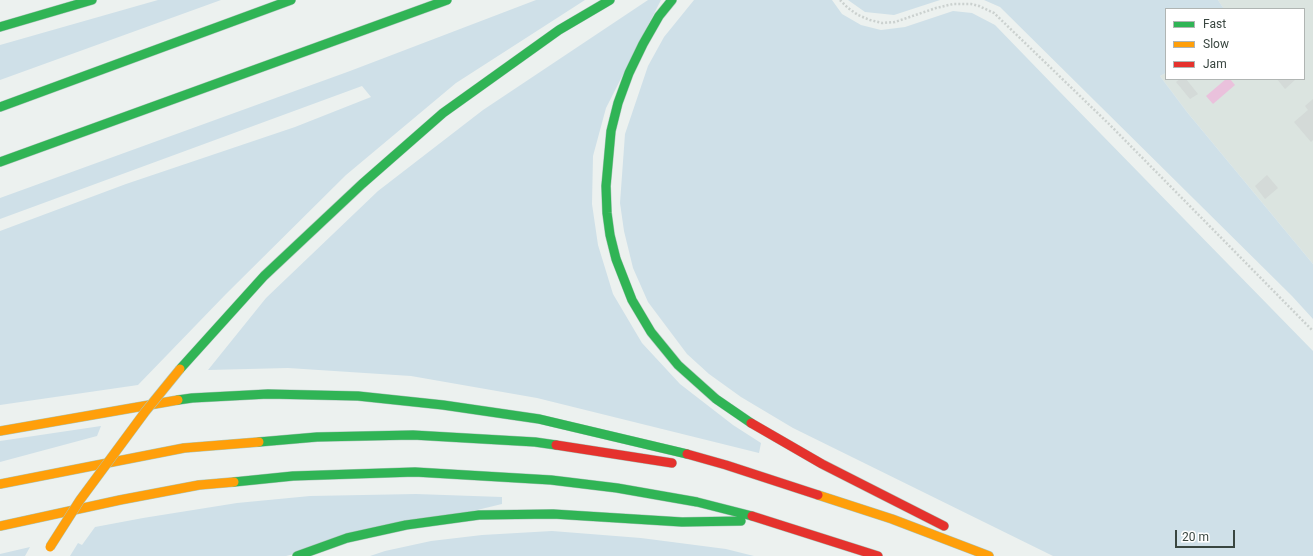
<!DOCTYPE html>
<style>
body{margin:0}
#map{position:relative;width:1313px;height:556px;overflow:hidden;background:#ecf1ef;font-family:Roboto,sans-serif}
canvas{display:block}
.legend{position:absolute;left:1165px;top:8px;width:140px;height:72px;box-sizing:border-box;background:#fff;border:1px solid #b0b5b3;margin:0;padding:5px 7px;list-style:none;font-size:12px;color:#394640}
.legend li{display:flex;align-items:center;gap:8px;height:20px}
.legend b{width:20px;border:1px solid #b0b5b3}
.scale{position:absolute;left:1175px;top:530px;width:60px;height:18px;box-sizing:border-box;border:2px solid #394640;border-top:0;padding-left:5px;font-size:12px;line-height:14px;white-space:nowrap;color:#394640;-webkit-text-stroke:3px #fff;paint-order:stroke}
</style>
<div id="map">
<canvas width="1313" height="556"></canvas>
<ul class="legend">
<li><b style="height:5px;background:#30b455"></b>Fast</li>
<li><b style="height:5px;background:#ff9f0a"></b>Slow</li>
<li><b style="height:5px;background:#e5322d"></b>Jam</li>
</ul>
<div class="scale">20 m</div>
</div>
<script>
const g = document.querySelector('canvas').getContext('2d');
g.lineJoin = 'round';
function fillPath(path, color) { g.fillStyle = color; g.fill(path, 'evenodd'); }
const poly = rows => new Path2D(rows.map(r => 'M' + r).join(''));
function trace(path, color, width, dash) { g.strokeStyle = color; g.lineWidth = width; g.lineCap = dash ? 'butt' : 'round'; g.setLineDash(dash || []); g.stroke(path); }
fillPath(poly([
 [1218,0,1313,0,1313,264,1187,112,1160,76,1166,73,1166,79,1304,79,1304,9,1224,9]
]), '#dbe4e0');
fillPath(poly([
 [158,0,221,0,0,80,0,45],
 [536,0,585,0,456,83,346,175,226,294,138,385,0,405,0,231,126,184,295,127,371,97,362,86,0,219,0,198,350,71],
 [648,0,661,0,606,108,593,156,592,204,598,245,613,294,642,343,680,384,733,425,761,443,759,453,537,398,411,376,288,368,208,370,266,298,378,191,483,110],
 [694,0,832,0,842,14,861,25,881,30,905,27,953,11,972,13,995,25,1058,90,1313,351,1313,556,1053,556,793,428,741,397,709,374,687,354,648,302,633,268,624,231,620,203,625,134,648,66,664,37],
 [848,0,940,0,894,15,865,12],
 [984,0,1218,0,1224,9,1166,9,1166,73,1160,76,1187,112,1313,264,1313,319,1292,296,1000,7],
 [101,426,97,436,0,462,0,441],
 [416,494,502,497,502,504,286,556,70,556,78,543,82,545,95,527,143,518,237,503,310,496],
 [552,531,641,538,726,549,754,556,370,556,385,551,431,541,482,535],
 [30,547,25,556,0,556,0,554]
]), '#cfe0e8');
fillPath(poly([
 [1226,79,1230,79,1235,85,1213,104,1206,96]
]), '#eac1dc');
fillPath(poly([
 [1180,79,1186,79,1198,94,1190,99,1176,82],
 [1277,79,1296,79,1285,89],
 [1313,99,1313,140,1311,142,1294,122,1308,110,1305,106],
 [1267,175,1278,188,1265,199,1255,186]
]), '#d4dad8');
const fast = poly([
 [672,0,659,16,643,44,629,73,618,103,611,131,606,186,607,213,610,235,616,259,632,300,651,332,678,365,716,399,751,423],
 [0,27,92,0],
 [0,107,291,0],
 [0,162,447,0],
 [180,369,264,276,362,184,443,113,559,30,610,0],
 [178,400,192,398,268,394,358,396,443,405,539,419,687,454],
 [259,442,317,437,413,435,535,442,556,445],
 [234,482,293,476,415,472,551,480,617,488,697,502,752,516],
 [297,556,347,538,406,525,479,515,553,514,682,522,741,521]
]);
const slow = poly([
 [0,431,178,400],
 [0,484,184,448,259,442],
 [818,495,892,519,989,556],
 [0,526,120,500,199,485,234,482]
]);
const jam = poly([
 [751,423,822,464,944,526],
 [556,445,672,463],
 [687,454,726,465,818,495],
 [752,516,878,556]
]);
trace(fast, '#abc6ba', 10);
trace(slow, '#abc6ba', 10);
trace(jam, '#abc6ba', 10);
trace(poly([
 [840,0,848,8,858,15,870,20,882,23,895,22,936,8,953,4,971,4,979,6,994,13,1110,125,1313,331]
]), '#cbd1cf', 2.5, [2, 2]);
trace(fast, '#30b455', 9);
trace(slow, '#ff9f0a', 9);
trace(jam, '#e5322d', 9);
const slowBridge = poly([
 [50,547,80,500,145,412,180,369]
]);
trace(slowBridge, '#abc6ba', 10, []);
trace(slowBridge, '#ff9f0a', 9);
</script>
